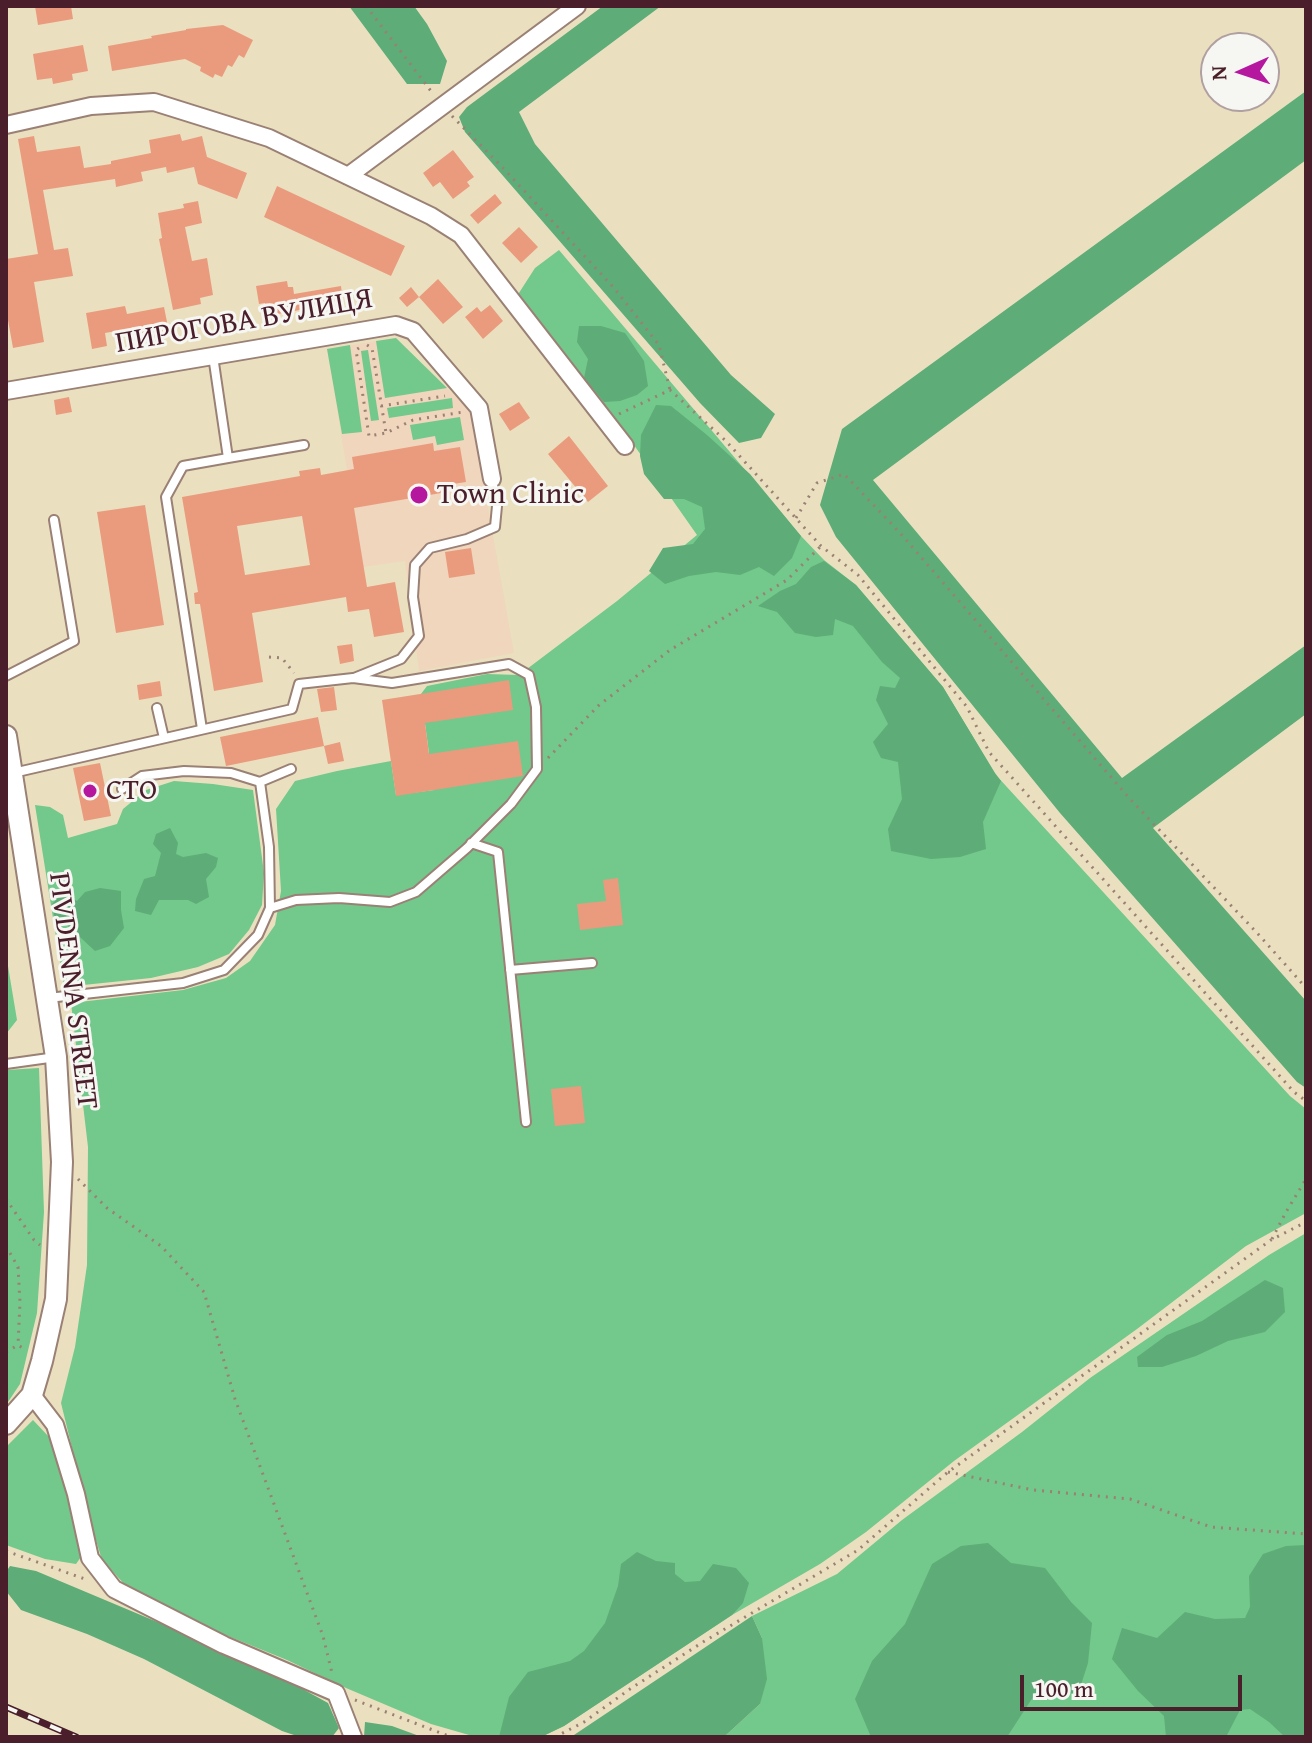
<!DOCTYPE html>
<meta charset="utf-8">
<style>
body{margin:0}
#map{position:relative;width:1312px;height:1743px;overflow:hidden;background:#eae0bf;font-family:"Gentium Book Plus",serif}
canvas{display:block}
.frame{position:absolute;inset:0;border:8px solid #4a1f2b;pointer-events:none}
.north{position:absolute;left:1200px;top:32px;width:80px;height:80px;box-sizing:border-box;background:#f6f6f2;border:2px solid #b1a0a2;border-radius:50%;rotate:267deg;font-size:22px;font-weight:700;line-height:32px;text-align:center;color:#4a1f2b}
.north::after{content:'';display:block;margin:auto;width:28px;height:36px;background:#b5179e;clip-path:polygon(50% 0,100% 100%,50% 72%,0 100%)}
.scale{position:absolute;left:1020px;top:1675px;width:222px;height:36px;box-sizing:border-box;border:4px solid #4a1f2b;border-top:0;padding-left:10px;font-size:24px;line-height:28px;white-space:nowrap;color:#4a1f2b;-webkit-text-stroke:6px #f6f6f2;paint-order:stroke}
</style>
<div id="map">
<canvas width="1312" height="1743"></canvas>
<div class="frame"></div>
<div class="north">N</div>
<div class="scale">100 m</div>
</div>
<script>
const g = document.querySelector('canvas').getContext('2d');
g.lineJoin = 'round';
function fillPath(path, color) { g.fillStyle = color; g.fill(path, 'evenodd'); }
const poly = rows => new Path2D(rows.map(r => 'M' + r).join(''));
function trace(path, color, width, dash) { g.strokeStyle = color; g.lineWidth = width; g.lineCap = dash ? 'butt' : 'round'; g.setLineDash(dash || []); g.stroke(path); }
function label(font, color, halo, rows, align = 'center') {
  g.font = font + ' "Gentium Book Plus",serif'; g.lineWidth = 6; g.setLineDash([]); g.textBaseline = 'middle'; g.strokeStyle = halo; g.fillStyle = color; for (const [text, x, y, turn = 0] of rows) {
    g.save(); g.translate(x, y); g.rotate((+turn || 0) * Math.PI / 180); g.textAlign = isNaN(turn) ? turn : align; if (halo) g.strokeText(text, 0, 0); g.fillText(text, 0, 0); g.restore();
  }
}
fillPath(poly([
 [396,338,471,412,514,653,419,671,405,561,363,567,327,349]
]), '#efd6bc');
fillPath(poly([
 [559,250,801,536,824,560,856,585,943,687,995,774,1290,1096,1306,1109,1306,1213,1246,1246,1137,1329,954,1461,866,1532,820,1564,732,1615,564,1726,541,1737,476,1737,431,1724,346,1688,287,1660,191,1621,127,1587,102,1560,89,1517,61,1403,75,1347,87,1265,88,1147,71,1003,183,990,226,978,250,961,275,925,281,891,276,809,295,781,337,771,391,761,396,795,434,790,421,694,427,686,487,674,519,675,617,601,697,535,629,438,517,296,535,268],
 [396,338,447,388,385,398,376,341],
 [350,345,362,432,342,434,327,349],
 [368,350,379,420,371,421,361,351],
 [452,398,453,408,389,418,387,408],
 [460,417,464,440,437,445,435,436,413,440,410,425],
 [174,781,213,784,253,790,264,873,262,905,249,930,229,954,198,967,151,978,64,987,35,805,50,807,63,815,68,838,117,824,123,809,146,790],
 [6,954,17,1020,6,1034],
 [39,1068,44,1212,37,1313,20,1384,6,1405,6,1070],
 [1306,1233,1306,1737,724,1737,760,1704,762,1638,752,1616,837,1574,902,1520,1022,1432,1090,1378,1269,1255],
 [33,1420,50,1438,61,1469,74,1514,81,1557,76,1564,45,1559,6,1545,6,1447]
]), '#73c88c');
fillPath(poly([
 [349,6,414,6,427,24,447,61,440,84,407,84],
 [603,6,661,6,519,112,535,144,731,375,775,414,761,438,739,443,700,403,465,132,459,117,467,107],
 [1306,91,1306,160,873,480,1122,778,1306,645,1306,714,1153,828,1306,1001,1306,1088,1297,1082,1060,813,836,537,820,505,842,429],
 [579,326,601,326,625,333,644,361,648,386,637,395,620,401,604,402,584,378,588,359,577,342],
 [656,405,671,406,707,435,750,474,801,536,792,558,774,576,759,567,740,575,716,572,689,576,665,584,649,571,663,548,693,544,705,529,702,507,684,499,664,499,644,474,640,456,641,435],
 [824,561,856,585,943,687,995,773,1001,781,983,822,986,849,960,857,931,859,891,851,888,829,902,799,898,762,881,758,873,742,888,724,876,700,880,686,895,688,900,678,882,662,853,626,835,619,833,635,816,637,795,633,777,612,758,606,780,591,796,584,811,567],
 [170,828,178,843,176,854,183,857,206,853,218,858,216,867,206,879,209,897,196,904,188,900,159,900,151,915,135,911,136,899,144,879,155,876,161,853,153,844,156,834],
 [100,888,121,891,121,910,124,928,110,946,95,951,67,925,55,920,52,904,63,893,77,901,85,892],
 [1265,1280,1283,1288,1285,1312,1265,1332,1228,1341,1196,1356,1162,1367,1138,1367,1137,1357,1167,1335,1202,1321],
 [988,1543,1011,1563,1045,1568,1071,1602,1092,1623,1088,1663,1078,1694,1054,1691,1033,1697,1007,1737,871,1737,855,1699,872,1661,905,1624,932,1564,961,1546],
 [1306,1545,1306,1737,1285,1737,1269,1722,1250,1709,1240,1710,1226,1737,1166,1737,1164,1716,1138,1691,1112,1659,1122,1628,1157,1638,1185,1612,1215,1619,1245,1618,1250,1607,1249,1576,1263,1554,1286,1546],
 [637,1552,656,1561,675,1563,675,1574,685,1582,700,1581,713,1564,736,1568,749,1583,743,1603,732,1615,564,1726,541,1737,499,1737,509,1697,528,1672,570,1661,584,1651,605,1623,618,1586,621,1564],
 [10,1566,36,1571,174,1629,279,1676,328,1703,339,1728,332,1737,300,1737,282,1731,144,1659,87,1634,21,1610,6,1591,6,1572],
 [752,1616,762,1638,767,1679,760,1704,724,1737,571,1737],
 [365,1722,392,1726,422,1737,364,1737]
]), '#5eac78');
fillPath(poly([
 [35,6,71,6,73,19,38,25],
 [223,25,253,40,244,58,239,55,232,67,228,65,222,77,215,74,213,78,200,71,201,67,185,59,112,71,108,46,152,38,151,36,186,30,186,29],
 [83,45,88,71,72,74,73,80,53,84,52,78,37,80,33,54],
 [180,134,182,141,202,136,207,157,247,173,237,199,198,184,194,167,167,173,166,167,141,172,143,181,116,187,115,179,43,190,54,250,68,248,73,276,34,282,44,342,13,348,6,309,6,259,38,254,18,139,34,136,37,152,80,146,84,168,111,164,111,161,151,153,149,140],
 [453,150,474,177,467,182,470,186,453,199,440,182,433,187,423,173],
 [277,186,405,246,391,276,264,217],
 [495,194,502,203,478,224,470,215],
 [198,201,202,223,185,227,192,261,207,258,213,295,200,298,201,304,173,310,159,239,162,238,158,213,184,208,183,204],
 [519,227,538,247,521,263,502,243],
 [438,279,463,307,443,324,419,297],
 [287,281,288,287,293,287,294,294,341,286,343,302,267,316,265,303,259,304,256,286],
 [411,287,419,297,407,307,399,298],
 [490,305,503,321,483,339,465,317,477,307,481,312],
 [125,306,127,314,164,307,169,332,159,334,161,340,147,343,146,337,135,339,133,328,105,333,107,346,92,349,86,313],
 [69,397,72,412,56,415,54,400],
 [519,402,530,418,510,431,499,414],
 [569,436,608,486,588,502,548,454],
 [433,443,434,451,460,447,466,482,440,486,441,493,354,508,367,587,395,582,404,632,374,637,369,609,348,612,346,597,252,613,263,682,214,691,200,604,195,604,194,593,198,592,182,497,300,476,299,471,320,468,321,475,354,469,352,457],
 [302,516,310,565,245,575,237,526],
 [145,505,164,625,116,633,97,512],
 [471,548,475,574,449,578,445,552],
 [352,644,354,661,340,664,337,646],
 [509,680,513,710,425,723,429,754,518,741,523,776,396,796,382,700],
 [160,681,162,696,139,700,137,685],
 [334,687,337,710,321,712,317,689],
 [318,717,324,746,226,766,220,737],
 [340,742,344,761,328,764,324,746],
 [100,763,111,816,84,821,73,768],
 [618,878,623,925,580,930,577,904,606,901,603,880],
 [581,1086,585,1123,555,1126,551,1089]
]), '#ea9b7e');
const service = poly([
 [228,458,304,445],
 [6,676,74,641,54,520],
 [354,678,401,659,419,636,413,597,415,565,430,548,467,539,495,527,497,506,492,480],
 [157,708,164,738],
 [202,729,166,497,183,466,228,458,213,356],
 [13,773,292,709,299,684,353,678,392,683,509,664,529,675,536,707,537,769,511,804,467,848,416,892,390,902,339,898,296,900,270,908],
 [122,789,142,776,184,771,231,773,260,782,291,769],
 [471,843,498,852,526,1122],
 [510,970,592,963],
 [48,998,183,983,224,970,258,935,270,908,269,847,260,782],
 [6,1064,56,1057]
]);
const minor = poly([
 [6,125,91,106,154,102,269,138,431,216,461,235,625,446],
 [348,176,577,6],
 [6,391,396,325,413,331,479,408,492,479],
 [32,1395,55,1425,76,1494,90,1558,114,1589,224,1645,336,1693,353,1737]
]);
const tertiary = poly([
 [6,736,56,1057,62,1162,56,1299,42,1361,32,1395,6,1424]
]);
trace(service, '#9a8075', 12);
trace(minor, '#9a8075', 20);
trace(tertiary, '#9a8075', 24);
trace(poly([
 [366,6,434,95],
 [452,116,505,170,614,288,659,345,670,390],
 [367,345,372,348,386,433],
 [359,348,356,350,369,436,386,433,413,420,463,412],
 [381,406,445,396],
 [619,414,670,390,726,441,821,546,858,575,967,707,989,752,1294,1092,1306,1101],
 [796,518,817,483,844,474,901,534,1130,799,1260,936,1306,988],
 [269,657,282,658,294,673],
 [548,758,598,706,670,650,787,580,821,546],
 [78,1179,107,1208,161,1246,204,1292,235,1399,323,1636,332,1673],
 [6,1199,34,1240,40,1245],
 [1272,1239,1286,1212,1306,1179],
 [6,1246,18,1267,20,1302,18,1345],
 [6,1352,18,1345,26,1350],
 [948,1472,1033,1490,1130,1499,1211,1527,1306,1534],
 [6,1551,85,1579],
 [355,1700,451,1737],
 [555,1737,584,1722,630,1689,703,1642,858,1550,948,1472,1271,1240,1306,1222]
]), '#9a8075', 3, [2, 6]);
trace(service, '#fff', 8);
trace(minor, '#fff', 16);
trace(tertiary, '#fff', 20);
const rail = poly([
 [6,1707,76,1737]
]);
trace(rail, '#4a1f2b', 7);
trace(rail, '#f6f6f2', 4, [12]);
for (const [x, y, r, color] of [
 [419,495,10,"#b5179e"],
 [90,791,8,"#b5179e"]
]) { const dot = new Path2D(); dot.arc(x, y, r, 0, 2 * Math.PI); g.fillStyle = color; g.fill(dot); trace(dot, '#f6f6f2', 3); }
label('30px', '#4a1f2b', '#f6f6f2', [
 ["ПИРОГОВА ВУЛИЦЯ",244,322,-10],
 ["PIVDENNA STREET",72,991,83]
]);
label('30px', '#4a1f2b', '#f6f6f2', [
 ["Town Clinic",437,495],
 ["СТО",106,791]
], 'left');
</script>
